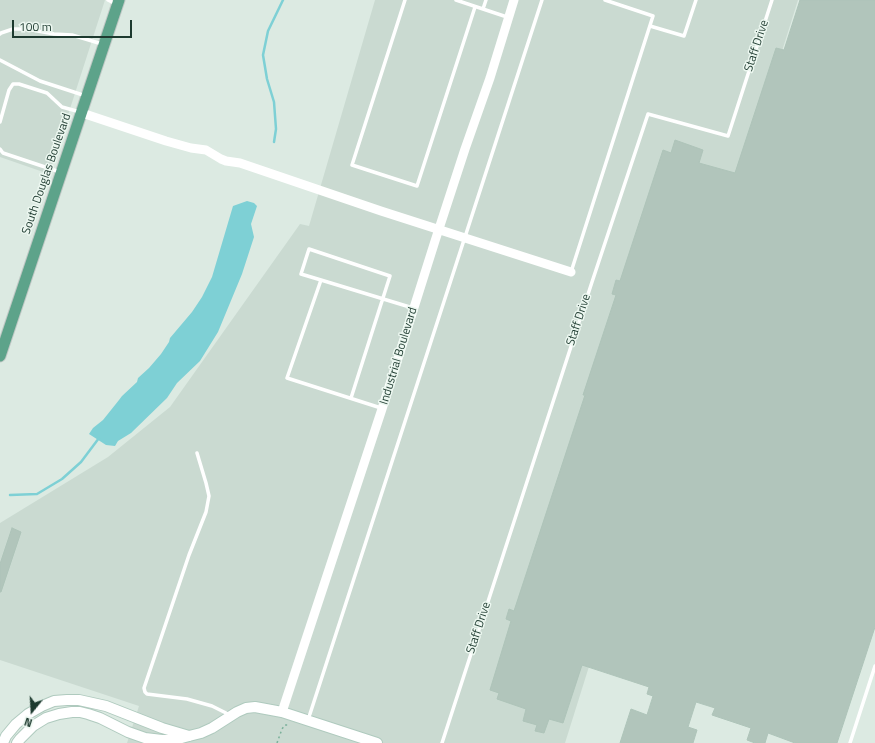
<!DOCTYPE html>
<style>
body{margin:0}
#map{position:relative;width:875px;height:743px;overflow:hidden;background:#dceae2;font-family:"Titillium Web",sans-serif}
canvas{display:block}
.north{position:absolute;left:12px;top:691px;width:40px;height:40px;-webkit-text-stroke:3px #ecf7f0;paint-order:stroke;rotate:198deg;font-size:11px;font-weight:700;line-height:16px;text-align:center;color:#1d3a2f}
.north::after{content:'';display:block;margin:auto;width:14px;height:18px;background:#1d3a2f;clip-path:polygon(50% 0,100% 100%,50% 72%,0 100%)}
.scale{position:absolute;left:12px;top:20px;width:120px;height:18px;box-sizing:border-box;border:2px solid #1d3a2f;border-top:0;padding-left:5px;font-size:12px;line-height:14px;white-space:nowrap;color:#1d3a2f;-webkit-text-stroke:3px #ecf7f0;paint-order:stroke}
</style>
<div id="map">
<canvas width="875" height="743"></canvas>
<div class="north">N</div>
<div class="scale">100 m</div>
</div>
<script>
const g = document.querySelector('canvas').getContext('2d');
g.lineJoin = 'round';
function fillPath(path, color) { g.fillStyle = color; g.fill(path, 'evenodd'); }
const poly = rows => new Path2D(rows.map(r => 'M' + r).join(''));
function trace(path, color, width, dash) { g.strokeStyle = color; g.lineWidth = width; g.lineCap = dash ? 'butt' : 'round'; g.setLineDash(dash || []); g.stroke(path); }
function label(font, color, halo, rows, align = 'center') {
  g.font = font + ' "Titillium Web",sans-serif'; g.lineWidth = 3; g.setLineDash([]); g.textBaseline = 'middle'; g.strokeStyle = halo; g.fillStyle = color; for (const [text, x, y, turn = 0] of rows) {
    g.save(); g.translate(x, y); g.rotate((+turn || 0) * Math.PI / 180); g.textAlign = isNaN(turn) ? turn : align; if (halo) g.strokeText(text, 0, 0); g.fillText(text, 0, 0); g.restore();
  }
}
fillPath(poly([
 [0,0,105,0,49,174,0,157],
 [375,0,798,0,565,743,127,743,139,706,0,660,0,523,108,457,170,407,300,224,309,226]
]), '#cadad1');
fillPath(poly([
 [247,201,254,203,257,206,251,224,254,237,242,274,218,332,200,361,177,383,167,398,131,433,118,441,115,446,106,445,89,434,93,428,103,420,119,400,122,396,137,382,138,378,149,368,161,354,169,342,170,338,192,312,202,297,212,277,233,206]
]), '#7ed0d5');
trace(poly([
 [274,142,276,129,274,102,267,79,263,55,268,31,283,0],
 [10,495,37,494,62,479,81,462,99,438]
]), '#7ed0d5', 2.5);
const building = poly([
 [800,0,875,0,875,627,837,743,795,743,768,733,765,743,755,743,747,740,751,728,712,715,715,708,696,702,688,727,697,730,693,743,620,743,631,709,647,715,653,696,647,694,649,687,582,665,563,723,549,719,544,733,535,731,537,725,523,721,526,709,497,699,499,693,490,690,511,621,506,619,509,609,514,611,585,395,583,395,616,295,612,294,616,280,620,281,663,150,671,153,675,140,703,150,699,163,735,173,776,48,784,50,800,0],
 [12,528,21,532,1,592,0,592,0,564,12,528]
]);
fillPath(building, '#b1c5bb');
trace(building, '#aec4b9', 1);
const secondary = poly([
 [3,743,6,736,16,724,28,714,42,706,54,701,67,700,79,700,106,706,162,728,189,736],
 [17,743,20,739,33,726,46,718,59,714,72,712,80,712,88,714,100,718,128,732,145,738,162,740,174,740,189,736,201,733,212,728,237,712,246,708,255,707,282,712,377,743]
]);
const primary = poly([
 [0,356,119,0]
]);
trace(secondary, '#afcabe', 12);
trace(primary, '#c0c8c5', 13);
trace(poly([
 [277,743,282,729,285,725,290,725]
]), '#7ab09a', 1.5, [2, 3]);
trace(poly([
 [108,0,116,4],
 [405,0,352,165,417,186,475,7],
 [456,0,507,17],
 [483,9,486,0],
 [650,26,684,36,696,0],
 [0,34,1,33,13,29,27,29,54,34,72,35,102,44],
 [0,60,40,81,86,96],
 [0,122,9,90,13,84,19,84,47,93,62,107,80,112],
 [0,149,3,153,60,172],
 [571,272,653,16,605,0],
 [321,280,413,308],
 [351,398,390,276,309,249,301,274,321,280,287,378,381,408],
 [197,453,206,483,209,496,206,512,189,555,144,688,145,692,147,694,187,699,212,706,230,715],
 [308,720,542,0],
 [442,743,592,282,648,114,728,136,772,0],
 [850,743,875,666]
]), '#fff', 3.5);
trace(poly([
 [82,113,166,141,191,148,206,150,221,159,226,161,240,163,381,211,571,272],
 [282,712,382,409,435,241,465,149,490,78,514,0]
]), '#fff', 9);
trace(secondary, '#fff', 10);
trace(primary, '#5da38a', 11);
label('12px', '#1d3a2f', '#ecf7f0', [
 ["Staff Drive",757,46,-72],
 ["South Douglas Boulevard",47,174,-71],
 ["Staff Drive",579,320,-72],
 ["Industrial Boulevard",399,356,-73],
 ["Staff Drive",479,628,-72]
]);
</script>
